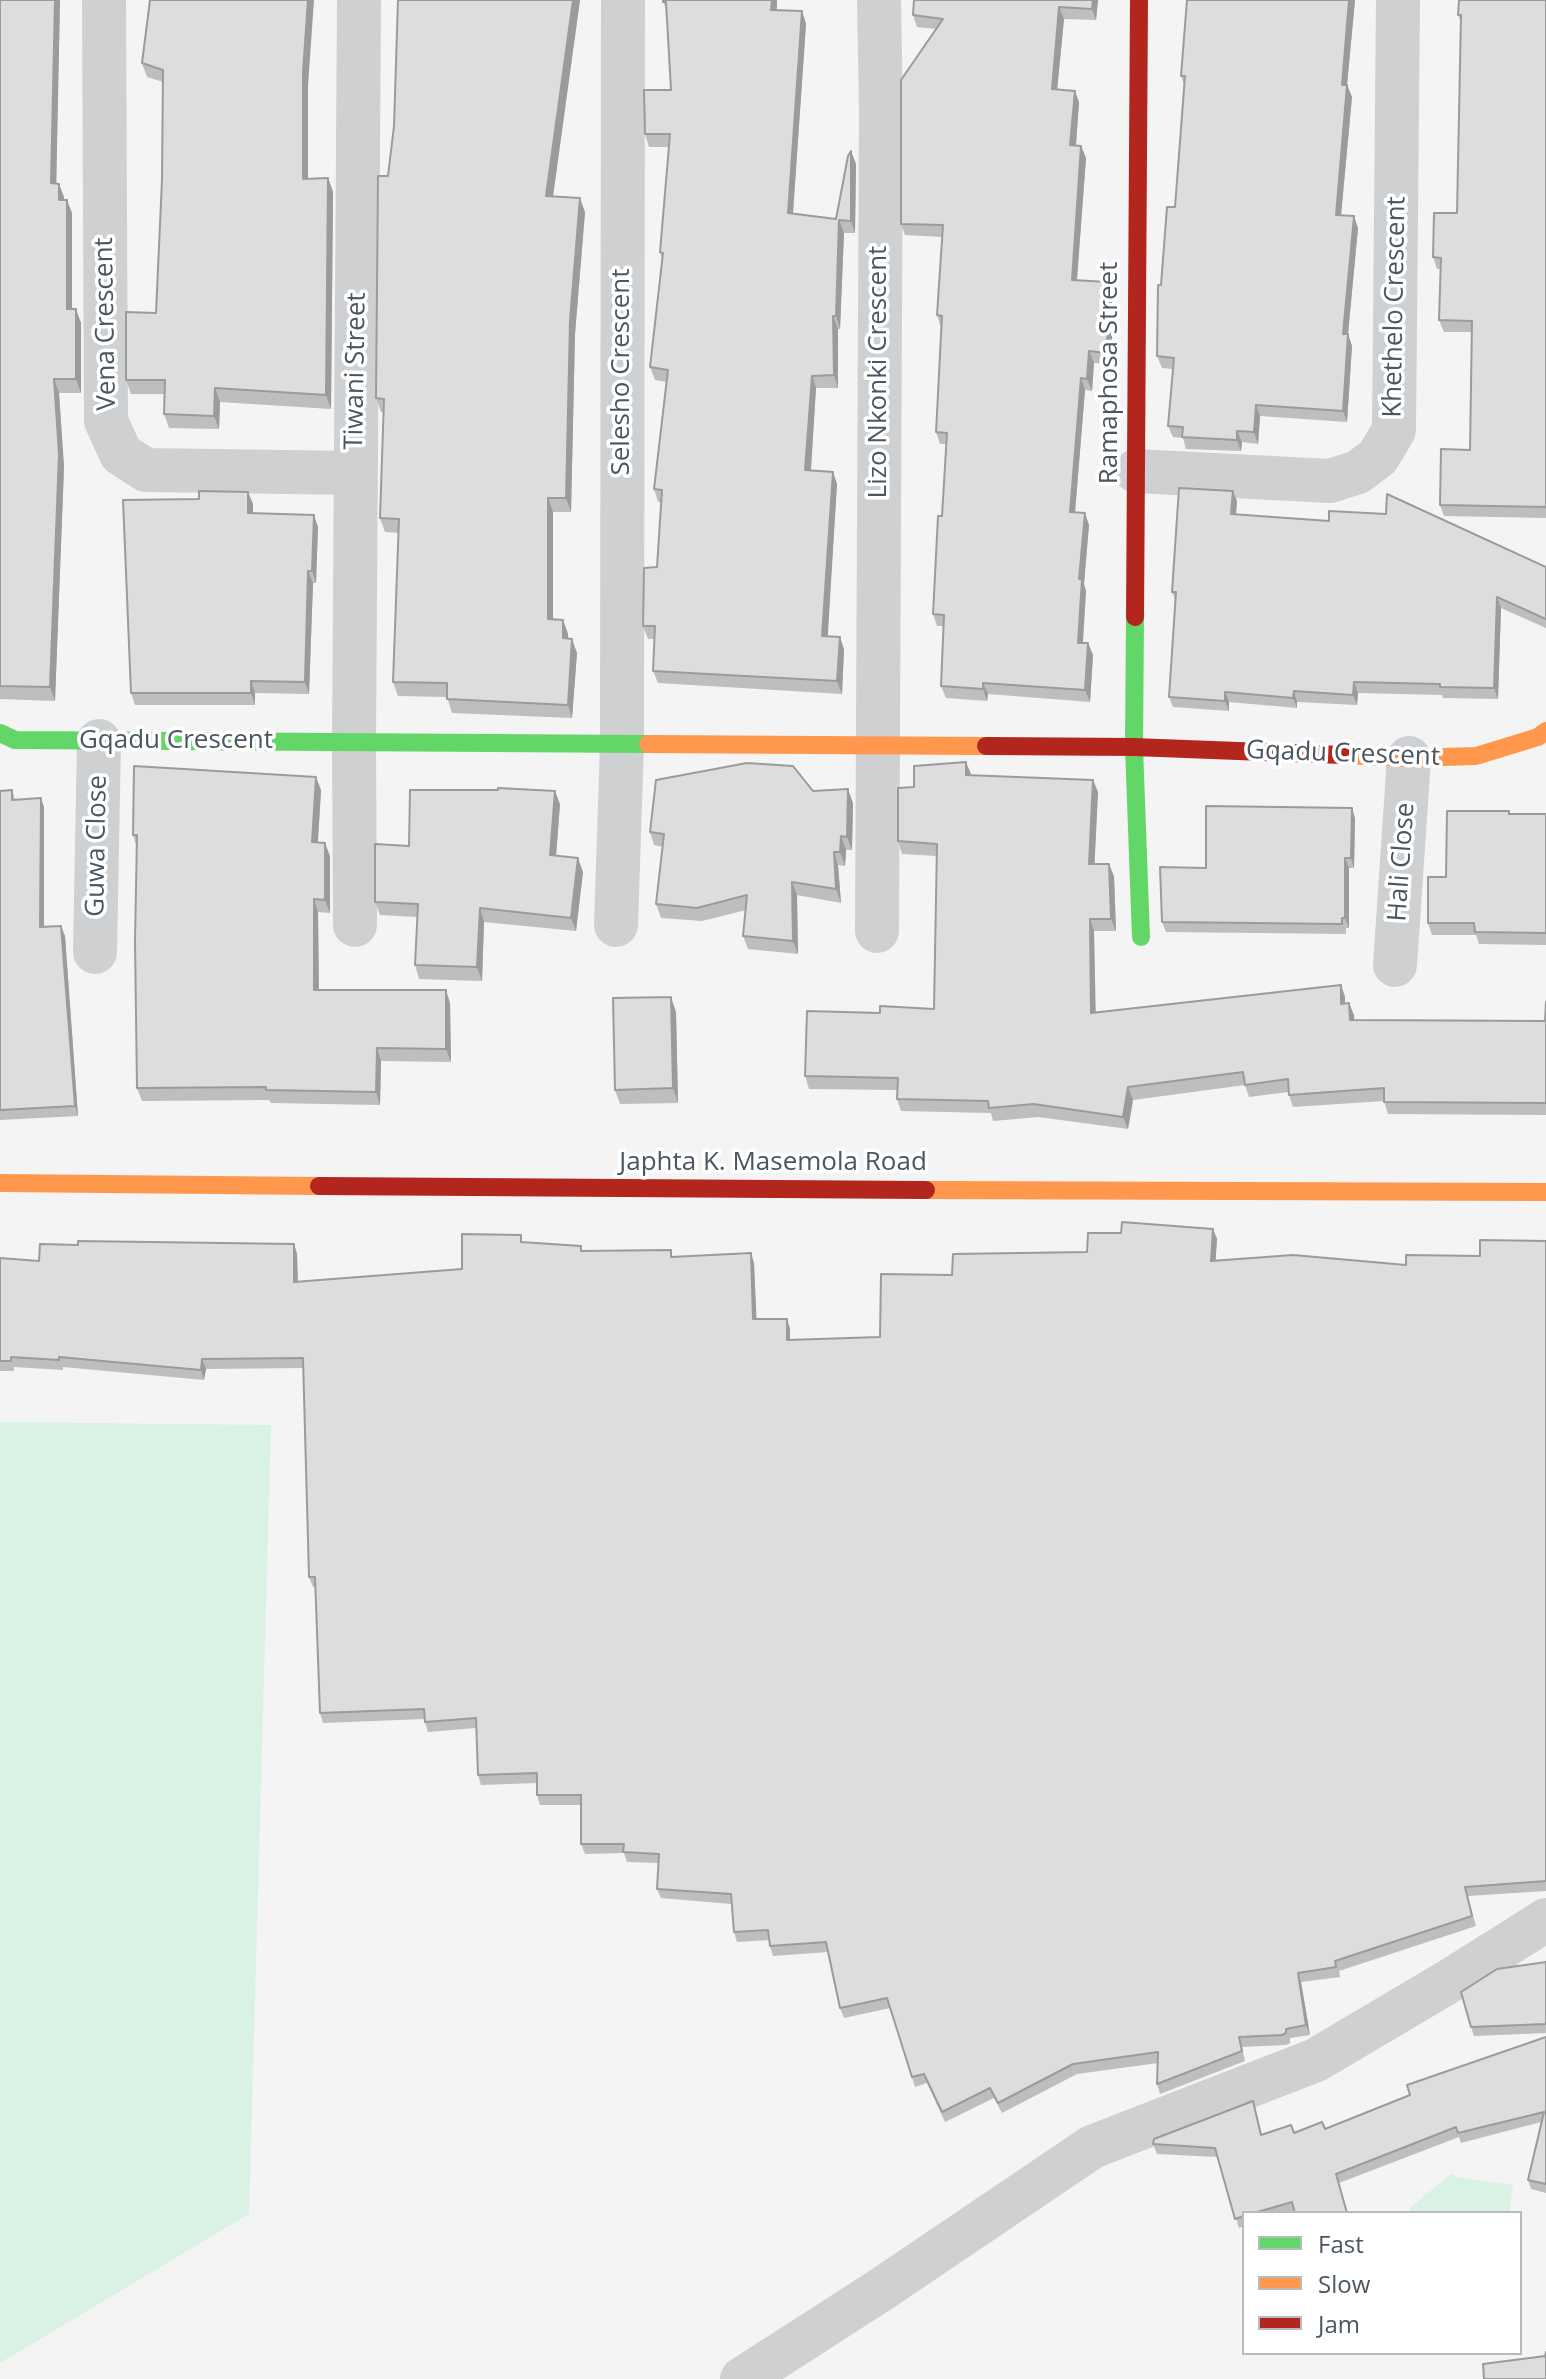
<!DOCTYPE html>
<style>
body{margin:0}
#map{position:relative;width:1546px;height:2379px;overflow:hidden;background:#f4f4f4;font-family:"Open Sans",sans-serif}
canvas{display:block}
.legend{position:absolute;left:1242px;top:2211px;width:280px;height:144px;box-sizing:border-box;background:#fff;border:2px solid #b7bbc0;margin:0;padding:10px 14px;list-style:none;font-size:24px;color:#4a5661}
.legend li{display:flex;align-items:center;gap:16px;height:40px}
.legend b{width:40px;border:2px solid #b7bbc0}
</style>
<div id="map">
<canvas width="1546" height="2379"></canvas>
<ul class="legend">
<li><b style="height:10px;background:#63d668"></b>Fast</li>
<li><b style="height:10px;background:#ff974d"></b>Slow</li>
<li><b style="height:10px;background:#b3261e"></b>Jam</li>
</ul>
</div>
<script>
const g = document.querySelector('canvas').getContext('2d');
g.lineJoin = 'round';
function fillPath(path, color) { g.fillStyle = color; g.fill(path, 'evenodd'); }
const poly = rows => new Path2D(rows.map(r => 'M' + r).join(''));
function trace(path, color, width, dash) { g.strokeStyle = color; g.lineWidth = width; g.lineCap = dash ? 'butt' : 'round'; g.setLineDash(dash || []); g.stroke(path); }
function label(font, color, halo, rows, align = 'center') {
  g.font = font + ' "Open Sans",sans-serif'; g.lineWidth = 7; g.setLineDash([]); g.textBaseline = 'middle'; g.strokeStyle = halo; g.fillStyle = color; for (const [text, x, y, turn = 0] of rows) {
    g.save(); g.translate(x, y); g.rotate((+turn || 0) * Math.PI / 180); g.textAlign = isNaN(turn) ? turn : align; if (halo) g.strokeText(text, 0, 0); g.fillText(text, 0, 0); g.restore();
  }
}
fillPath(poly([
 [0,1422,271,1425,249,2214,0,2363],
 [1451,2174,1457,2177,1513,2185,1509,2213,1409,2213,1411,2207]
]), '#d9f2e3');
trace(poly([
 [104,0,106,421,121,454,146,470,355,473],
 [1136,471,1330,481,1358,472,1378,457,1394,430,1398,0],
 [355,925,354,742,359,0],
 [616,925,622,744,623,0],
 [877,931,881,110,879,0],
 [95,952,99,741],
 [1395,965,1409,758],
 [742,2379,879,2291,1092,2147,1316,2060,1446,1983,1546,1920]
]), '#ced0d2', 44);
trace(poly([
 [1135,617,1134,747,1141,937],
 [0,733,15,740,648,744]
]), '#63d668', 18);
trace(poly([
 [648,744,986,746],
 [1342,755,1409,758,1476,756,1538,737,1546,731],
 [0,1183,319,1186],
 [926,1190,1546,1192]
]), '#ff974d', 18);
trace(poly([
 [1135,617,1139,0],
 [986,746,1134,747,1342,755],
 [319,1186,926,1190]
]), '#b3261e', 18);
fillPath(poly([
 [0,0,60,0,56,183,59,184,64,200,72,213,72,309,81,323,81,393,59,393,64,467,55,701,0,699],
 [398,0,580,0,553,197,585,212,575,334,571,512,553,512,553,619,563,620,568,634,568,639,577,653,572,718,452,713,447,697,398,696,393,682,399,533,385,532,380,518,384,412,381,412,376,398,388,176,394,126],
 [663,0,777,0,777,10,802,11,806,24,793,214,836,219,851,151,856,164,855,233,844,233,840,329,838,329,838,388,816,388,811,470,833,472,837,484,827,636,844,649,842,694,658,683,653,671,655,639,648,639,643,626,657,567,661,502,658,502,654,489,666,382,655,380,650,367,662,259,660,252,669,147,649,147,645,134,671,90,667,14],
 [1098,0,1096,20,1064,19,1057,89,1079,102,1076,146,1081,146,1086,158,1077,280,1108,282,1112,294,1112,364,1094,363,1092,391,1085,390,1075,513,1089,525,1084,584,1086,591,1083,643,1088,643,1093,655,1090,702,988,694,987,701,946,698,941,686,944,626,937,626,933,614,942,516,947,444,940,444,936,432,941,327,937,315,942,237,905,235,901,224,936,29,917,27,913,15],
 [1187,0,1355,0,1347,85,1352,97,1341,215,1358,228,1348,334,1352,346,1347,422,1260,416,1258,444,1242,442,1241,451,1186,449,1183,438,1173,437,1168,426,1173,369,1162,368,1157,356,1161,285,1175,207,1184,84,1181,76],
 [1546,0,1546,518,1444,516,1440,505,1470,450,1472,332,1444,332,1439,320,1441,269,1437,269,1433,257,1457,213,1461,22,1458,15],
 [142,63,308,86,308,179,328,178,333,192,331,409,220,402,219,429,169,428,164,414,164,394,131,394,126,380,156,313,162,180,163,82,147,77],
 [248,492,253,504,253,513,318,527,316,583,313,583,309,694,255,693,255,705,135,705,131,693,199,499],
 [1237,501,1236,515,1546,567,1546,628,1501,608,1498,699,1443,698,1442,695,1358,693,1357,705,1297,702,1297,708,1229,702,1229,711,1173,707,1169,697,1176,602,1172,592],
 [971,775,1093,780,1098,792,1094,864,1114,876,1116,931,1094,931,1095,1013,1341,985,1345,997,1345,1003,1349,1003,1354,1020,1545,1021,1546,1001,1546,1115,1388,1114,1384,1101,1293,1107,1288,1092,1249,1097,1245,1085,1133,1100,1128,1129,1038,1117,993,1121,991,1113,901,1111,897,1099,897,1090,809,1089,805,1076,880,1013,934,1009,937,856,902,854,898,841,914,787],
 [12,790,15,799,44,807,44,927,65,936,78,1116,0,1120,0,791],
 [321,790,318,842,330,856,330,913,318,912,319,990,450,1003,451,1062,381,1061,380,1105,271,1103,269,1100,142,1101,137,1088,136,845,133,835],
 [813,791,853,803,852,850,846,850,845,866,838,865,841,903,797,895,798,954,748,949,743,936,746,910,702,921,661,918,656,904,663,847,654,845,650,832],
 [560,804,556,856,583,872,576,931,484,922,482,981,419,979,415,965,417,917,380,915,375,902,409,846],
 [1510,814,1546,814,1546,945,1479,944,1476,935,1432,935,1428,923,1446,877],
 [1355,818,1354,868,1349,868,1349,928,1346,928,1346,934,1166,932,1162,922,1206,868],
 [676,1012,678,1103,620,1104,615,1090],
 [1213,1229,1217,1239,1215,1261,1406,1265,1480,1256,1546,1241,1546,1891,1468,1896,1476,1926,1339,1971,1340,1977,1301,1982,1310,2035,1290,2038,1290,2043,1286,2045,1242,2047,1245,2061,1160,2094,1157,2084,1158,2063,1077,2074,1002,2113,994,2098,945,2122,927,2083,915,2087,890,2008,844,2018,840,2008,828,1952,773,1956,770,1946,769,1940,737,1942,734,1932,731,1904,661,1898,657,1889,658,1863,627,1862,624,1853,585,1854,581,1844,581,1805,540,1805,537,1795,537,1783,481,1785,478,1775,476,1728,428,1732,424,1719,323,1723,320,1713,315,1587,313,1587,309,1577,303,1368,206,1369,204,1380,63,1367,63,1370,14,1367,14,1371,0,1371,0,1258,39,1261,78,1245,294,1244,297,1254,298,1282,462,1269,524,1242,583,1251,754,1263,756,1319,787,1319,790,1329,790,1340,880,1337,952,1275,1087,1252,1121,1233],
 [1546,1962,1546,2033,1474,2036,1471,2027],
 [1546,2037,1546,2193,1531,2189,1528,2180,1541,2122,1461,2143,1459,2137,1339,2183,1294,2212,1289,2213,1244,2213,1244,2226,1239,2228,1218,2157,1157,2154,1153,2144,1253,2101,1262,2135,1294,2133,1325,2129,1410,2095]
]), '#bebebf');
fillPath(poly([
 [55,0,60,0,56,197,51,183],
 [308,0,314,0,308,86,308,193,303,179,303,72],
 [573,0,580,0,551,210,546,196],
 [772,0,777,0,776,23,771,10],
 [1093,0,1098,0,1096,20,1092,9],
 [1349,0,1355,0,1346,96,1342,85],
 [1059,7,1064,19,1056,101,1052,89],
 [802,11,806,24,792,226,788,213],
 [1347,85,1352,97,1340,226,1336,215],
 [1075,91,1079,102,1075,157,1070,145],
 [1081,146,1086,158,1076,291,1072,280],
 [851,151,856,164,855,233,851,221],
 [328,178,333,192,331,409,326,395],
 [59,184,64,197,64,214,59,200],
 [580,198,585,212,575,334,571,512,566,498,570,320],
 [67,200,72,213,72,323,67,309],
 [1354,216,1358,228,1348,334,1352,346,1347,422,1343,411,1343,334],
 [839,220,844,233,840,329,836,316],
 [1108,282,1112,294,1112,364,1107,353],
 [76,309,81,323,81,393,76,379],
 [833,316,838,329,838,388,834,375],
 [1089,351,1094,363,1092,391,1087,379],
 [812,376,816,388,810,482,805,470],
 [1081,378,1085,390,1074,524,1070,512],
 [54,379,59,393,64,467,55,701,50,687],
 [215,388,220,402,219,429,214,416],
 [1256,405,1260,416,1258,444,1254,432],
 [1237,431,1242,442,1241,451,1237,440],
 [833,472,837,484,827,649,822,636],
 [1233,491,1237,501,1235,525,1231,514],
 [248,492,253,504,253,525,248,513],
 [548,498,553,512,553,633,548,619],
 [1085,513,1089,525,1084,584,1086,591,1082,654,1078,643,1079,579],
 [314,515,318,527,316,583,312,571],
 [308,571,313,583,309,694,305,682],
 [1497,597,1501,608,1498,699,1494,688],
 [563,620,568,634,568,652,563,638],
 [840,637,844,649,842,694,837,681],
 [572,639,577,653,572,718,568,705],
 [1088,643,1093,655,1090,702,1085,690],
 [251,681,255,693,255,705,251,693],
 [1354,682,1358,693,1357,705,1353,695],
 [983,683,988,694,987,701,983,689],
 [1294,691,1297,702,1297,708,1293,698],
 [1225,692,1229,702,1229,711,1225,701],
 [966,762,971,774,966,775],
 [316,777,321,790,317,855,312,842],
 [1093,780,1098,792,1094,876,1089,864],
 [848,789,853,803,852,850,847,837],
 [555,791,560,804,555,869,550,855],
 [41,798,44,807,44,937,40,927],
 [1352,808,1355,818,1354,868,1351,858],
 [841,836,846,850,845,866,840,852],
 [325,843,330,856,330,913,325,900],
 [834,852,838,865,841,903,836,889],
 [578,858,583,872,576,931,571,918],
 [1345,858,1349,868,1349,928,1345,918],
 [1109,864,1114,876,1116,931,1111,919],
 [792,882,797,895,798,954,793,941],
 [314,899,318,912,319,1003,314,990],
 [480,908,484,922,482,981,477,967],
 [1090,919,1094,931,1096,1025,1091,1013],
 [61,926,65,936,78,1116,75,1106],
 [1341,985,1345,997,1345,1016,1341,1004],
 [446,990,450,1003,451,1062,446,1049],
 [671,997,676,1012,678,1103,673,1088],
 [1349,1003,1354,1015,1355,1032,1350,1020],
 [377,1048,381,1061,380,1105,376,1092],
 [1128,1087,1133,1100,1128,1129,1123,1117],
 [1213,1229,1217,1239,1215,1271,1211,1261],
 [294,1244,297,1254,298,1292,294,1282],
 [751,1253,754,1263,757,1329,753,1319],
 [787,1319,790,1329,790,1350,787,1340],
 [202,1359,206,1369,204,1380,201,1370],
 [1298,1973,1301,1982,1310,2035,1306,2025]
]), '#9b9b9b');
const building = poly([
 [0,0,55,0,51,183,59,184,59,200,67,200,67,309,76,309,76,379,54,379,59,454,50,687,0,686,0,0],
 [150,0,308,0,303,72,303,179,328,178,326,395,215,388,214,416,164,414,165,380,126,380,126,312,156,313,162,180,163,70,142,63,150,0],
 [398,0,573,0,546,196,580,198,570,320,566,498,548,498,548,619,563,620,563,638,572,639,568,705,447,699,447,683,393,682,399,519,380,518,384,399,376,398,378,176,388,176,394,126,398,0],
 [663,0,772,0,771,10,802,11,788,213,836,219,848,156,851,151,851,221,839,220,836,316,833,316,834,375,812,376,805,470,833,472,822,636,840,637,837,681,653,671,655,626,643,626,644,568,657,567,662,490,654,489,668,370,650,367,663,253,660,252,670,134,645,134,644,90,671,90,666,2,663,2,663,0],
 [914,0,1093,0,1092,9,1059,7,1052,89,1075,91,1070,145,1081,146,1072,280,1108,282,1107,353,1089,351,1087,379,1081,378,1070,512,1085,513,1079,579,1082,579,1078,643,1088,643,1085,690,983,683,983,689,941,686,944,615,933,614,938,516,942,516,947,433,936,432,942,316,937,315,943,225,901,224,901,80,943,19,913,15,914,0],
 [1187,0,1349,0,1342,85,1347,85,1336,215,1354,216,1343,334,1348,334,1343,411,1256,405,1254,432,1237,431,1237,440,1182,437,1183,427,1168,426,1174,358,1157,356,1158,285,1161,285,1167,207,1175,207,1185,76,1181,76,1187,0],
 [1459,0,1546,0,1546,507,1440,505,1441,449,1470,450,1472,321,1439,320,1441,258,1433,257,1434,213,1457,213,1461,15,1458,15,1459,0],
 [1179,488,1233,491,1231,514,1329,521,1329,511,1386,514,1387,494,1546,567,1546,619,1497,597,1494,688,1440,687,1440,684,1354,682,1353,695,1294,691,1293,698,1225,692,1225,701,1169,697,1176,592,1172,592,1179,488],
 [199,491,248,492,248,513,314,515,312,571,308,571,305,682,251,681,251,693,131,693,123,500,199,499,199,491],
 [966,762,966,775,1093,780,1089,864,1109,864,1111,919,1090,919,1091,1013,1341,985,1341,1004,1349,1003,1350,1020,1545,1021,1546,1002,1546,1103,1384,1102,1384,1088,1289,1095,1288,1079,1245,1085,1243,1072,1128,1087,1123,1117,1034,1104,989,1108,988,1101,897,1099,898,1078,805,1076,807,1011,880,1013,880,1006,934,1009,937,844,898,841,898,788,914,787,914,766,966,762],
 [747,763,793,766,813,791,848,789,847,837,841,836,840,852,834,852,836,889,792,882,793,941,743,936,747,895,697,908,656,904,664,834,650,832,656,780,747,763],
 [134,766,316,777,312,842,325,843,325,900,314,899,314,990,446,990,446,1049,377,1048,376,1092,266,1090,266,1087,137,1088,135,941,137,835,133,835,134,766],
 [498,788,555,791,550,855,578,858,571,918,480,908,477,967,415,965,418,904,375,902,375,844,409,846,410,790,498,790,498,788],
 [12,790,12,800,41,798,40,927,61,926,75,1106,0,1110,0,791,12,790],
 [1206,806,1352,808,1351,858,1345,858,1345,918,1342,918,1342,924,1162,922,1160,867,1206,868,1206,806],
 [1447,811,1509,811,1509,814,1546,814,1546,933,1475,932,1474,923,1428,923,1428,877,1446,877,1447,811],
 [671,997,673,1088,615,1090,613,998,671,997],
 [1122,1222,1213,1229,1211,1261,1293,1255,1406,1265,1406,1255,1480,1256,1480,1240,1546,1241,1546,1881,1465,1887,1472,1916,1335,1961,1336,1967,1298,1973,1306,2025,1286,2029,1286,2033,1282,2035,1239,2037,1242,2051,1157,2084,1158,2052,1073,2064,998,2103,990,2088,942,2112,924,2074,912,2077,887,1998,840,2008,826,1942,770,1946,768,1930,734,1932,731,1894,657,1889,659,1854,623,1852,624,1844,581,1844,581,1795,537,1795,537,1773,478,1775,476,1718,425,1722,424,1709,320,1713,315,1577,309,1577,303,1358,202,1359,201,1370,59,1357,59,1360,11,1357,11,1361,0,1361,0,1258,39,1261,40,1244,78,1245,78,1241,294,1244,294,1282,462,1269,462,1234,521,1235,521,1242,581,1246,581,1251,671,1250,671,1257,751,1253,753,1319,787,1319,787,1340,880,1337,881,1274,952,1275,953,1254,1087,1252,1088,1233,1121,1233,1122,1222],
 [1546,1962,1546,2024,1471,2027,1461,1992,1497,1969,1546,1962],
 [1546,2037,1546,2184,1528,2180,1544,2112,1458,2133,1456,2127,1336,2174,1347,2213,1295,2213,1292,2202,1254,2213,1244,2213,1244,2216,1235,2219,1215,2148,1153,2144,1154,2139,1253,2101,1261,2135,1291,2125,1294,2133,1322,2122,1325,2129,1410,2095,1407,2085,1546,2037],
 [1546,2352,1546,2379,1484,2379,1483,2364,1545,2356,1546,2352]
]);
fillPath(building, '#ddddde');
trace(building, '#9b9b9b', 2);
label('26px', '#4a5661', '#fff', [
 ["Khethelo Crescent",1395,307,-89],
 ["Vena Crescent",106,324,-91],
 ["Tiwani Street",356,371,-89],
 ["Selesho Crescent",622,372,-90],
 ["Lizo Nkonki Crescent",879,372,-90],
 ["Ramaphosa Street",1110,373,-90],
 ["Gqadu Crescent",176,741],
 ["Gqadu Crescent",1343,754,2],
 ["Guwa Close",97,846,-89],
 ["Hali Close",1402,862,-86],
 ["Japhta K. Masemola Road",773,1163]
]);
</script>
